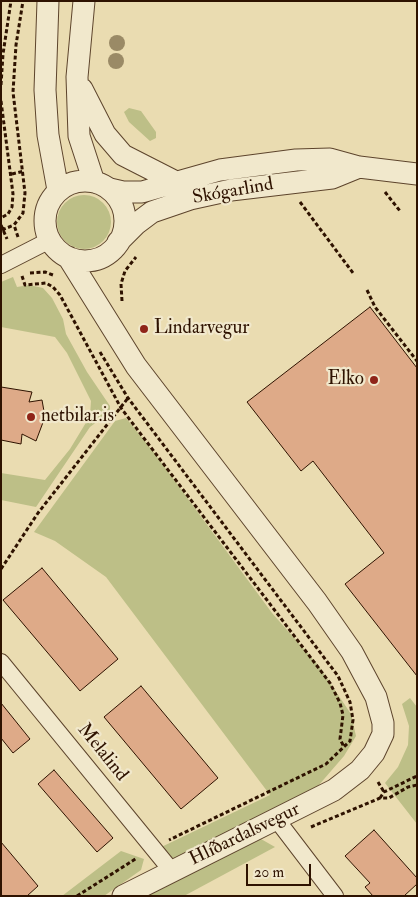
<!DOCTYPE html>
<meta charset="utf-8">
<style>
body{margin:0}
#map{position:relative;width:418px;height:897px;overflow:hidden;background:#eadcb1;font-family:"IM FELL Double Pica",serif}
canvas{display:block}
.frame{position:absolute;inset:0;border:2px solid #2e1200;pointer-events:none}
.scale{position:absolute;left:246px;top:864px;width:65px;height:22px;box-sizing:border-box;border:2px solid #2e1200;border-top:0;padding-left:6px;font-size:15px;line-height:18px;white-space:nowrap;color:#2e1200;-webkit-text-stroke:4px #f1e8cc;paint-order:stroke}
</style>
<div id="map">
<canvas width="418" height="897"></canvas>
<div class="frame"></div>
<div class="scale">20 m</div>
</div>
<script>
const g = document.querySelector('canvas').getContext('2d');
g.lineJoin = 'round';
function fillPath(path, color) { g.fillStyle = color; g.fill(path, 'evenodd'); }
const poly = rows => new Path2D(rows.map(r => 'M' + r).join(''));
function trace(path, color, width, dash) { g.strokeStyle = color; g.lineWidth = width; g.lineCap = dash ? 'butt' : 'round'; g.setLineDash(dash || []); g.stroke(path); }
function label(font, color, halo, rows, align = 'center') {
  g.font = font + ' "IM FELL Double Pica",serif'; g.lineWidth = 4.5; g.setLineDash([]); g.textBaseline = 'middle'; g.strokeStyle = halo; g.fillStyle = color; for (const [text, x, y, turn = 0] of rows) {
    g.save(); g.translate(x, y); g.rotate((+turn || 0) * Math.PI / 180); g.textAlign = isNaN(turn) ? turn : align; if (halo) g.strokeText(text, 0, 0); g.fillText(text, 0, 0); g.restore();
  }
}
fillPath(poly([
 [129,108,141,111,156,132,156,138,150,141,129,122,124,112],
 '57 222a27 27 0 1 1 54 0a27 27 0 1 1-54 0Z',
 [13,277,17,287,29,285,43,288,52,298,63,319,66,334,87,372,110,406,110,412,90,427,36,507,1,500,1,473,45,480,70,449,90,416,91,401,67,353,55,337,1,327,1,282],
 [126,418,152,450,272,613,318,665,351,714,356,736,344,756,312,793,258,821,172,859,153,851,270,795,106,577,55,541,34,532,115,421],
 [410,698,417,707,417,824,385,783,398,767,408,745,409,726,402,704],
 [261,839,275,847,184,896,142,896],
 [121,851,144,859,141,870,104,896,62,896]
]), '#bdbf87');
const building = poly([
 [370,307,417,368,417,676,345,584,384,553,313,461,301,471,247,402,370,307],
 [1,387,32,392,29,402,42,400,45,417,36,441,22,434,21,444,1,440,1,387],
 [42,568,118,659,80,691,3,600,42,568],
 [141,686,218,778,181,809,104,717,141,686],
 [1,703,30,739,13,753,1,738,1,703],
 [54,770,113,838,97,852,38,784,54,770],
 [374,830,417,878,417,884,404,896,373,896,365,887,370,883,345,856,374,830],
 [1,842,38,886,27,896,1,896,1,842]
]);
fillPath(building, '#deaa88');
trace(building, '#2e1200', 1);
const minor = poly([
 [1,265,50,240],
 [1,662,171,870],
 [277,820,335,896]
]);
const tertiary = poly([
 [48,1,45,90,48,135,58,190],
 [84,1,77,77,79,136,94,182],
 [82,89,105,134,123,155,176,182],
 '45 221a40 40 0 1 1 80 0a40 40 0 1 1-80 0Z',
 [110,189,123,192,142,192,220,170,296,160,330,159,359,167,417,174],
 [118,242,136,224,152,212,190,199,231,190,332,178,359,167],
 [68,257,136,366,317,602,352,652,376,697,383,723,383,734,374,753,360,770,334,790,123,896]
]);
trace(minor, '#5d442c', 18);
trace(tertiary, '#5d442c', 23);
trace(poly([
 [1,85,3,54,11,1],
 [1,101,13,194,12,207,8,214,1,218],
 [12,174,24,171],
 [385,192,400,211],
 [300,202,353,273],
 [1,225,7,239],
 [2,230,14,225],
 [18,237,14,225,23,213,25,193,13,92,16,45,23,1],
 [30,273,45,272,53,275],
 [22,276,25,285,46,283,53,287,60,295,121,408,330,683,340,703,343,715,340,739,344,747],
 [367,290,375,307,417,361],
 [122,301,121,284,125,271,136,257],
 [100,352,128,398,338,676,350,702,353,720,350,741,326,764,169,840],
 [1,569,38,513,128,398],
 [378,782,384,792],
 [380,798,384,792,417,776],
 [311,827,380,798,389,798,408,787,417,785],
 [77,896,137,858]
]), '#2e1200', 3, [4, 2.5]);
trace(minor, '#f1e8cc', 16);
trace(tertiary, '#f1e8cc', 21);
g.fillStyle = '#9a8a66';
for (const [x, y] of [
 [117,43],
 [116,61]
]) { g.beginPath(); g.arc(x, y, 8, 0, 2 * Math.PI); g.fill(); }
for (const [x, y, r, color] of [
 [144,329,5,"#8f2418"],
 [374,380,5,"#8f2418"],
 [31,417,5,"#8f2418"]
]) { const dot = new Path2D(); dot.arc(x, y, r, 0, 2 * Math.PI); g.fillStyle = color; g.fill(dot); trace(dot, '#f1e8cc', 2); }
label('19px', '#2e1200', '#f1e8cc', [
 ["Skógarlind",233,192,-10],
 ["Melalind",102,753,51],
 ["Hlíðardalsvegur",245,835,-26]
]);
label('19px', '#2e1200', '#f1e8cc', [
 ["Lindarvegur",154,329],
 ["Elko",364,380,"right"],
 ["netbilar.is",41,417]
], 'left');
</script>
